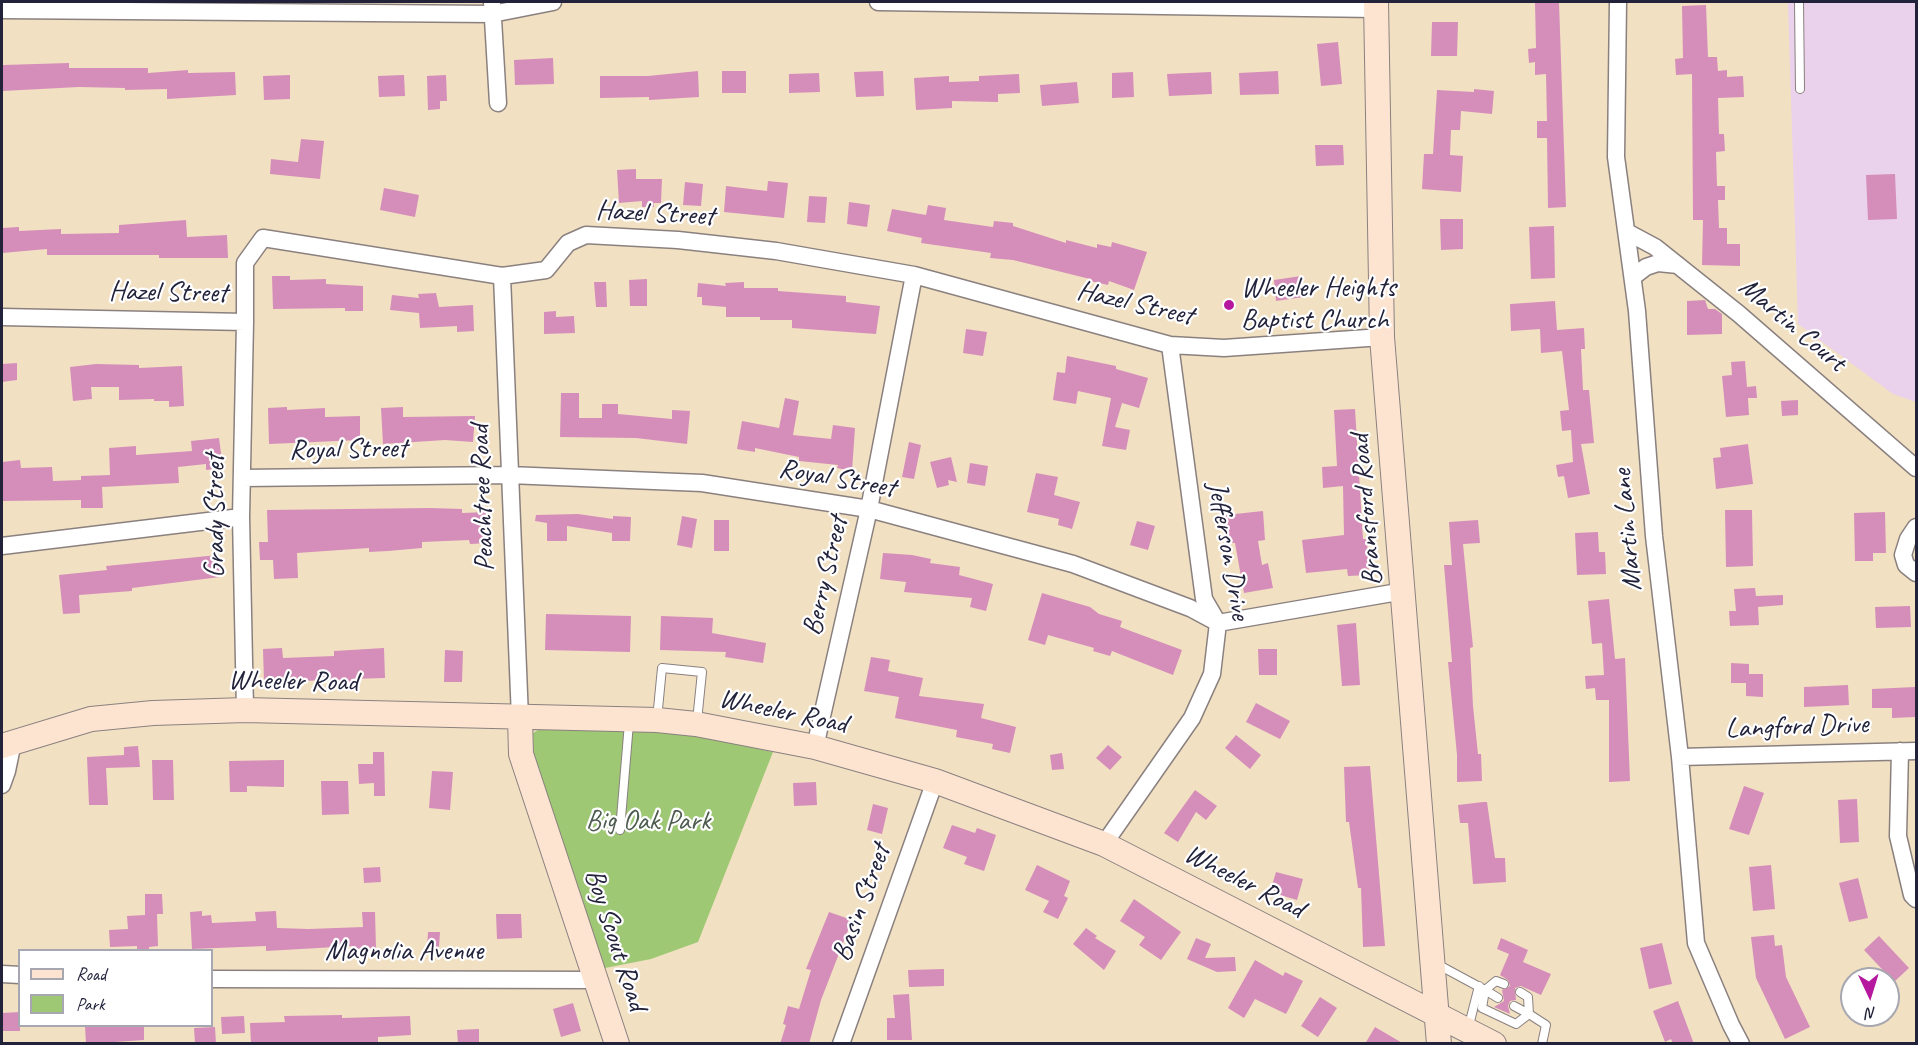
<!DOCTYPE html>
<style>
body{margin:0}
#map{position:relative;width:1918px;height:1045px;overflow:hidden;background:#f2e0c3;font-family:Caveat,sans-serif}
canvas{display:block}
.frame{position:absolute;inset:0;border:3px solid #22223b;pointer-events:none}
.legend{position:absolute;left:18px;top:949px;width:195px;height:78px;box-sizing:border-box;background:#fff;border:2px solid #a7a7b1;margin:0;padding:8px 10px;list-style:none;font-size:18px;color:#22223b}
.legend li{display:flex;align-items:center;gap:12px;height:30px}
.legend b{width:30px;border:2px solid #a7a7b1}
.north{position:absolute;left:1840px;top:967px;width:60px;height:60px;box-sizing:border-box;background:#fff;border:2px solid #a7a7b1;border-radius:50%;rotate:176deg;font-size:16px;font-weight:700;line-height:24px;text-align:center;color:#22223b}
.north::after{content:'';display:block;margin:auto;width:21px;height:27px;background:#b5179e;clip-path:polygon(50% 0,100% 100%,50% 72%,0 100%)}
</style>
<div id="map">
<canvas width="1918" height="1045"></canvas>
<div class="frame"></div>
<ul class="legend">
<li><b style="height:8px;background:#fde4d1"></b>Road</li>
<li><b style="height:16px;background:#9ec874"></b>Park</li>
</ul>
<div class="north">N</div>
</div>
<script>
const g = document.querySelector('canvas').getContext('2d');
g.lineJoin = 'round';
function fillPath(path, color) { g.fillStyle = color; g.fill(path, 'evenodd'); }
const poly = rows => new Path2D(rows.map(r => 'M' + r).join(''));
function trace(path, color, width, dash) { g.strokeStyle = color; g.lineWidth = width; g.lineCap = dash ? 'butt' : 'round'; g.setLineDash(dash || []); g.stroke(path); }
function label(font, color, halo, rows, align = 'center') {
  g.font = font + ' Caveat,sans-serif'; g.lineWidth = 4.5; g.setLineDash([]); g.textBaseline = 'middle'; g.strokeStyle = halo; g.fillStyle = color; for (const [text, x, y, turn = 0] of rows) {
    g.save(); g.translate(x, y); g.rotate((+turn || 0) * Math.PI / 180); g.textAlign = isNaN(turn) ? turn : align; if (halo) g.strokeText(text, 0, 0); g.fillText(text, 0, 0); g.restore();
  }
}
fillPath(poly([
 [1788,2,1916,2,1916,402,1893,394,1798,324]
]), '#ead1ec');
fillPath(poly([
 [540,729,619,729,706,737,773,752,698,942,651,959,600,969,534,758,533,733]
]), '#9ec874');
fillPath(poly([
 [1535,2,1559,2,1566,207,1548,208,1547,138,1537,138,1537,121,1547,121,1546,74,1535,75,1535,62,1529,63,1528,49,1536,48],
 [1706,5,1708,57,1717,57,1718,71,1727,70,1727,77,1743,76,1744,97,1718,98,1719,134,1724,134,1725,151,1716,152,1717,186,1725,186,1725,200,1718,200,1719,228,1727,228,1727,244,1740,244,1740,266,1702,265,1703,220,1693,220,1692,74,1676,75,1675,59,1683,58,1682,6],
 [1432,22,1458,22,1457,56,1431,56],
 [1338,42,1342,84,1321,86,1317,44],
 [553,58,554,84,515,85,514,60],
 [69,63,69,68,148,68,148,73,188,70,188,73,235,72,236,95,167,99,167,89,125,90,125,88,79,87,2,91,3,65],
 [698,71,699,97,649,100,649,97,600,98,600,76,648,76],
 [722,71,746,71,746,93,722,93],
 [883,71,884,96,856,97,854,72],
 [1278,71,1279,94,1240,95,1239,73],
 [1133,72,1134,97,1112,98,1112,73],
 [1211,72,1212,94,1169,96,1167,74],
 [819,73,820,92,789,93,789,74],
 [1019,74,1020,93,998,94,998,102,952,101,952,108,916,110,914,78,949,76,949,82,979,81,979,76],
 [290,75,290,99,264,100,263,76],
 [404,75,405,96,379,97,378,76],
 [446,75,447,101,440,101,440,109,428,110,427,76],
 [1077,82,1079,103,1042,106,1040,85],
 [1474,89,1494,91,1492,114,1461,111,1460,130,1451,130,1450,155,1463,156,1461,192,1422,189,1424,154,1433,154,1437,90,1474,92],
 [301,139,324,141,320,179,270,174,271,159,298,162],
 [1315,145,1343,145,1344,165,1316,166],
 [636,169,636,179,662,179,661,203,654,203,654,207,642,207,642,201,619,203,617,170],
 [1895,174,1897,219,1868,220,1866,175],
 [768,181,788,183,784,218,724,212,726,186,767,191],
 [685,182,703,184,701,206,683,205],
 [384,188,419,195,415,217,380,210],
 [809,196,827,197,825,223,807,222],
 [849,202,870,205,867,227,847,224],
 [928,205,946,208,944,220,993,227,994,221,1013,223,1013,226,1066,243,1066,240,1097,248,1097,244,1111,247,1112,242,1147,252,1134,290,1109,281,1108,285,1090,281,1090,279,1013,260,990,258,991,253,921,243,922,238,887,231,892,209,926,215],
 [1440,219,1463,219,1463,249,1441,250],
 [186,220,187,237,227,235,228,258,159,258,159,255,47,255,47,249,2,253,2,228,19,227,19,231,61,229,61,234,119,233,119,225],
 [1554,226,1555,278,1531,279,1529,227],
 [272,276,290,276,290,280,326,279,326,284,363,286,363,311,345,311,345,308,273,309],
 [1301,276,1304,297,1276,301,1274,280],
 [647,279,647,306,630,306,629,280],
 [594,282,606,282,607,307,596,307],
 [744,282,744,288,778,288,778,291,846,296,846,302,880,306,876,334,792,328,792,320,760,320,760,317,726,317,726,307,702,305,702,297,697,297,698,283,726,286,725,283],
 [436,293,439,307,473,305,474,331,457,332,457,326,420,328,419,313,390,310,392,295,419,298,418,294],
 [1705,300,1708,309,1715,309,1722,314,1722,334,1687,335,1687,301],
 [1555,301,1557,330,1584,328,1585,349,1581,349,1583,390,1589,390,1594,443,1581,444,1590,494,1568,498,1564,476,1558,477,1556,465,1573,462,1571,430,1562,431,1560,411,1569,410,1562,351,1541,353,1540,329,1511,331,1510,304],
 [556,311,556,317,574,316,575,333,544,334,544,312],
 [966,329,987,332,983,356,963,353],
 [1067,356,1116,366,1116,369,1148,378,1139,408,1122,403,1115,427,1130,430,1126,450,1102,446,1111,398,1078,391,1076,404,1053,400,1057,372,1065,373],
 [1745,361,1747,387,1756,386,1757,398,1748,398,1749,415,1726,417,1722,376,1732,375,1731,362],
 [17,363,17,380,2,382,2,364],
 [96,364,139,365,139,368,182,366,184,406,169,407,169,401,154,401,154,399,119,400,119,387,91,387,92,399,73,401,70,367],
 [561,393,579,393,579,418,602,418,602,404,618,404,618,414,672,419,672,410,690,411,687,444,636,438,560,437],
 [785,398,799,401,793,435,831,439,833,425,855,428,852,471,837,468,838,465,799,461,799,457,755,448,755,452,737,449,742,421,779,428],
 [1798,400,1798,415,1782,416,1781,401],
 [287,407,287,410,325,408,325,417,360,416,360,440,269,444,268,408],
 [403,407,403,417,475,416,473,442,445,440,383,444,381,408],
 [1355,409,1363,539,1367,539,1369,575,1348,576,1347,569,1306,573,1302,540,1344,535,1343,486,1323,488,1322,467,1337,466,1334,410],
 [219,438,223,468,206,470,206,464,178,467,179,483,102,487,103,508,81,508,81,500,2,501,2,462,20,460,21,468,52,467,53,481,81,480,81,476,110,475,109,448,136,446,136,455,192,451,191,441],
 [909,442,921,445,914,479,902,477],
 [1748,444,1753,484,1716,489,1713,458,1721,457,1720,448],
 [951,457,957,482,948,480,949,485,937,488,930,462],
 [970,463,988,466,985,486,967,483],
 [1036,473,1058,477,1054,495,1080,502,1072,529,1058,525,1059,519,1027,512],
 [430,508,462,509,462,513,487,512,489,543,470,544,469,540,422,542,422,548,388,551,369,552,369,548,297,553,298,578,274,579,273,560,260,560,259,542,268,542,267,510],
 [1725,510,1752,510,1753,566,1726,567],
 [1263,511,1265,540,1258,541,1262,565,1268,563,1273,588,1244,593,1235,543,1229,543,1226,515],
 [1885,512,1886,553,1873,553,1873,561,1855,561,1854,513],
 [578,514,613,519,613,516,631,517,630,541,612,541,612,533,567,526,567,541,547,541,547,523,535,521,536,515],
 [682,516,697,519,692,548,677,545],
 [714,520,729,520,729,551,714,551],
 [1478,520,1480,543,1463,544,1473,647,1470,648,1473,706,1478,754,1481,754,1482,781,1457,782,1457,755,1448,662,1452,662,1444,565,1452,565,1449,522],
 [1137,521,1155,526,1148,550,1130,545],
 [1598,532,1599,552,1605,552,1606,574,1577,575,1575,533],
 [883,553,912,555,931,559,930,563,960,567,959,575,993,584,986,611,970,607,972,598,904,592,906,582,880,579],
 [218,555,220,577,132,588,132,591,79,595,80,613,63,614,59,575,107,570,106,566],
 [1755,588,1756,596,1783,595,1783,605,1758,607,1759,625,1730,626,1729,611,1736,611,1734,589],
 [1042,593,1090,607,1099,614,1122,621,1120,627,1182,650,1173,675,1112,651,1110,656,1093,651,1094,648,1048,635,1045,645,1028,640],
 [1609,599,1615,659,1625,658,1630,781,1609,782,1609,700,1596,700,1595,688,1586,689,1585,676,1604,675,1602,643,1592,644,1588,601],
 [1910,606,1911,627,1876,628,1875,607],
 [546,614,631,616,630,652,545,650],
 [661,616,713,618,712,633,766,643,763,663,725,657,726,652,660,650],
 [1356,623,1360,685,1342,686,1337,625],
 [282,648,283,658,334,656,334,651,384,648,385,678,351,679,351,683,335,684,335,680,264,682,263,649],
 [1258,649,1277,649,1277,675,1259,675],
 [445,650,463,651,462,682,444,682],
 [871,657,890,660,888,671,923,678,919,696,984,704,981,718,1016,727,1010,753,992,749,993,744,956,737,957,730,895,718,899,697,864,691],
 [1731,663,1749,664,1749,674,1763,674,1763,697,1746,696,1746,683,1731,683],
 [1848,685,1849,705,1804,707,1804,687],
 [1915,687,1915,717,1892,718,1892,708,1872,708,1872,689],
 [1256,703,1290,721,1280,739,1246,722],
 [1236,735,1261,755,1250,769,1225,748],
 [1108,745,1122,757,1110,770,1096,758],
 [138,746,140,767,106,768,108,805,89,805,87,757,124,755,124,747],
 [373,752,384,752,385,796,374,796,374,783,359,784,358,764,373,764],
 [1062,753,1064,769,1052,770,1050,755],
 [152,760,173,760,174,800,153,800],
 [284,760,284,787,247,786,247,792,230,792,229,761],
 [1370,766,1385,946,1363,947,1361,888,1358,888,1349,822,1346,822,1344,767],
 [432,771,453,772,450,810,429,808],
 [321,781,348,781,349,814,322,815],
 [816,782,817,805,794,806,793,783],
 [1744,786,1764,793,1749,835,1729,829],
 [1195,790,1217,806,1206,820,1196,812,1178,842,1164,833],
 [1857,799,1859,842,1840,843,1838,800],
 [1483,802,1487,802,1495,858,1505,858,1506,882,1473,884,1468,823,1460,823,1458,805],
 [873,804,888,808,882,834,867,830],
 [952,825,975,833,977,828,996,835,984,871,964,864,967,857,943,848],
 [1037,865,1070,881,1064,896,1068,898,1058,919,1043,912,1049,901,1025,890],
 [1771,865,1775,909,1753,911,1749,867],
 [380,867,381,882,364,883,363,868],
 [1276,872,1303,879,1297,900,1270,892],
 [1858,878,1868,918,1849,922,1839,883],
 [145,894,162,894,163,914,157,914,158,946,149,947,149,951,137,951,137,946,110,947,109,930,128,929,127,916,145,915],
 [1134,899,1181,932,1161,960,1139,945,1145,937,1120,921],
 [202,911,202,916,211,915,212,923,256,921,255,912,276,911,277,928,309,929,363,927,362,912,375,912,376,948,353,949,353,946,266,951,266,946,192,949,190,912],
 [829,912,852,920,821,1000,809,1044,780,1044,786,1025,783,1024,788,1006,799,1009,811,970,806,969],
 [496,914,521,914,522,938,497,939],
 [1086,928,1097,936,1095,938,1116,951,1104,970,1073,944],
 [428,932,440,932,439,947,427,947],
 [1774,935,1775,946,1782,945,1786,977,1810,1027,1785,1039,1756,978,1751,937],
 [1879,936,1909,968,1894,982,1864,950],
 [1196,938,1211,944,1205,958,1235,957,1236,971,1217,972,1187,959],
 [1501,938,1528,950,1523,962,1551,974,1541,995,1521,986,1515,988,1516,1000,1510,1001,1508,1006,1510,1014,1494,1007,1504,1001,1502,990,1510,986,1508,980,1500,975,1509,954,1497,949],
 [1662,943,1672,984,1649,989,1640,948],
 [1255,960,1283,976,1285,972,1303,981,1286,1014,1255,999,1244,1018,1228,1008],
 [944,969,944,986,909,987,908,970],
 [909,994,912,1040,887,1040,887,1018,895,1018,893,995],
 [1320,997,1337,1008,1318,1037,1301,1026],
 [1678,1001,1694,1044,1673,1044,1671,1039,1665,1042,1653,1011],
 [573,1003,581,1031,561,1037,553,1009],
 [20,1012,20,1031,2,1031,2,1013],
 [342,1015,342,1018,410,1016,411,1035,378,1037,378,1044,251,1044,250,1023,285,1022,284,1016],
 [244,1016,245,1033,222,1034,221,1017],
 [85,1026,144,1026,144,1040,86,1044],
 [215,1027,216,1044,195,1044,194,1028],
 [1375,1027,1404,1044,1365,1044],
 [479,1029,479,1044,458,1044,457,1030]
]), '#d58eb9');
const lane = poly([
 [1799,2,1800,89],
 [657,719,662,668,702,672,697,721],
 [620,830,629,723],
 [1435,963,1485,990,1482,1008,1516,1024,1529,1014,1546,1025,1542,1044],
 [1498,998,1485,990,1496,981,1504,984],
 [1514,1006,1529,1014,1528,997,1520,992],
 [1468,1029,1479,986]
]);
const street = poly([
 [492,2,498,103],
 [878,2,1376,9],
 [1618,2,1616,157,1637,311,1654,536,1680,757,1696,943,1731,1025,1741,1044],
 [2,10,492,14,553,2],
 [1627,232,1655,247,1739,314,1916,468],
 [502,276,520,718],
 [1633,277,1646,267,1658,263,1678,265],
 [2,317,245,322,245,263,263,238,502,276,546,270,568,243,586,235,678,240,776,251,914,275,1170,345,1224,348,1382,337],
 [245,322,241,517,245,710],
 [242,478,509,475,702,483,869,509,1073,564,1190,608,1218,623,1404,591],
 [1916,527,1908,539,1903,555,1906,565,1916,573],
 [2,546,241,517],
 [815,747,869,509,914,275],
 [1900,751,1898,836,1912,895,1916,899],
 [1680,757,1916,751],
 [2,785,7,771,13,742],
 [1104,844,1192,718,1212,674,1218,623,1204,599,1170,345],
 [2,974,20,975],
 [212,979,596,980],
 [841,1044,935,781]
]);
const secondary = poly([
 [1376,2,1382,337,1439,1044],
 [520,718,521,754,617,1044],
 [2,746,91,719,153,713,245,710,657,720,696,724,815,747,935,781,1104,844,1494,1044]
]);
trace(lane, '#8a817f', 10);
trace(street, '#8a817f', 19);
trace(secondary, '#8a817f', 26);
trace(lane, '#fff', 8);
trace(street, '#fff', 16);
trace(secondary, '#fde4d1', 24);
for (const [x, y, r, color] of [
 [1229,305,6,"#b5179e"]
]) { const dot = new Path2D(); dot.arc(x, y, r, 0, 2 * Math.PI); g.fillStyle = color; g.fill(dot); trace(dot, '#fff', 2); }
label('28px', '#22223b', '#fff', [
 ["Hazel Street",655,214,3],
 ["Hazel Street",168,293,1],
 ["Hazel Street",1135,304,13],
 ["Martin Court",1792,325,40],
 ["Royal Street",348,450,-1],
 ["Royal Street",837,479,10],
 ["Peachtree Road",483,498,-92],
 ["Bransford Road",1367,510,-95],
 ["Grady Street",216,516,-90],
 ["Martin Lane",1628,530,-95],
 ["Jefferson Drive",1228,551,80],
 ["Berry Street",826,576,-77],
 ["Wheeler Road",293,682,1],
 ["Wheeler Road",783,712,12],
 ["Langford Drive",1797,727,-2],
 ["Wheeler Road",1244,882,27],
 ["Basin Street",862,903,-70],
 ["Boy Scout Road",615,940,72],
 ["Magnolia Avenue",404,952]
]);
label('28px', '#22223b', '#fff', [
 ["Wheeler Heights",1241,289],
 ["Baptist Church",1241,321]
], 'left');
label('28px', '#4d5c4f', '#fff', [
 ["Big Oak Park",648,822]
]);
</script>
